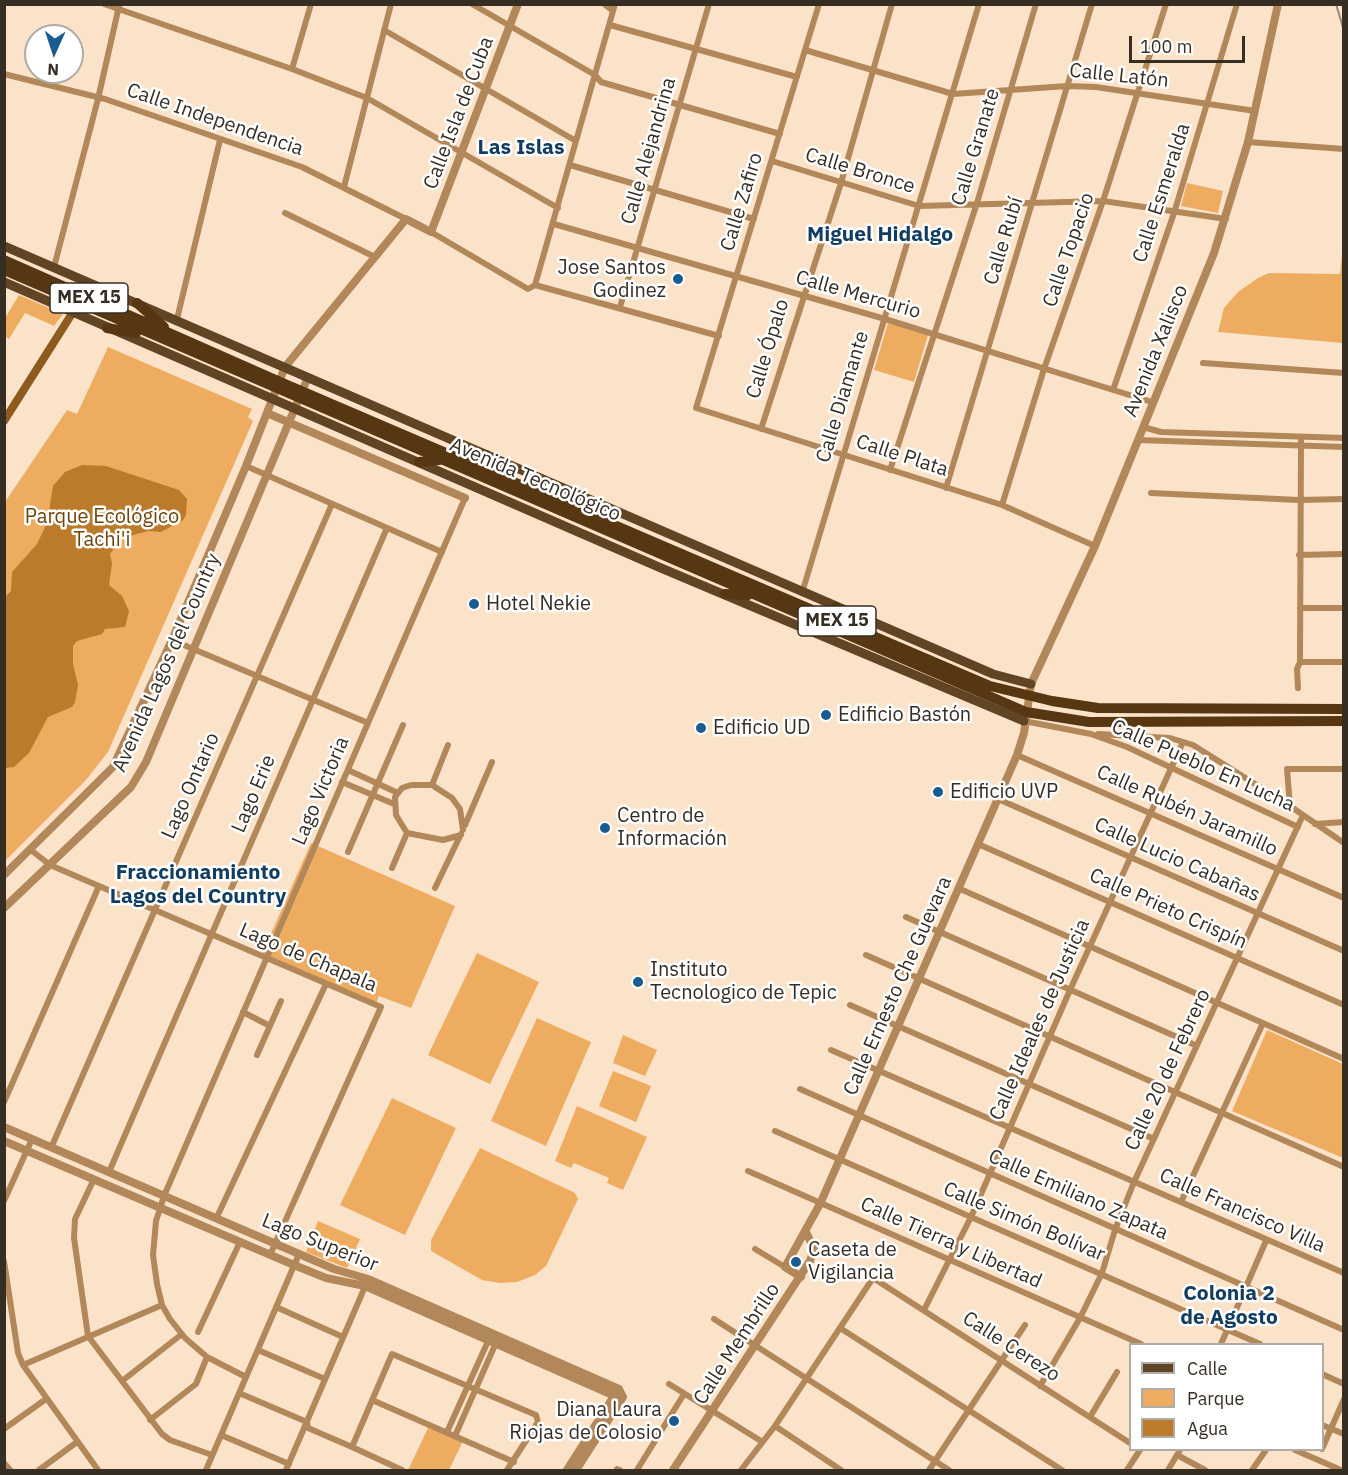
<!DOCTYPE html>
<meta charset="utf-8">
<style>
body{margin:0}
#map{position:relative;width:1348px;height:1475px;overflow:hidden;background:#fbe3ca;font-family:"IBM Plex Sans",sans-serif}
canvas{display:block}
.frame{position:absolute;inset:0;border:6px solid #362d23;pointer-events:none}
.legend{position:absolute;left:1129px;top:1343px;width:195px;height:108px;box-sizing:border-box;background:#fff;border:2px solid #afaba7;margin:0;padding:8px 10px;list-style:none;font-size:18px;color:#362d23}
.legend li{display:flex;align-items:center;gap:12px;height:30px}
.legend b{width:30px;border:2px solid #afaba7}
.north{position:absolute;left:24px;top:24px;width:60px;height:60px;box-sizing:border-box;background:#fff;border:2px solid #afaba7;border-radius:50%;rotate:183deg;font-size:16px;font-weight:700;line-height:24px;text-align:center;color:#362d23}
.north::after{content:'';display:block;margin:auto;width:21px;height:27px;background:#1a5b91;clip-path:polygon(50% 0,100% 100%,50% 72%,0 100%)}
.scale{position:absolute;left:1129px;top:36px;width:116px;height:27px;box-sizing:border-box;border:3px solid #362d23;border-top:0;padding-left:8px;font-size:18px;line-height:21px;white-space:nowrap;color:#362d23;-webkit-text-stroke:4px #fff;paint-order:stroke}
</style>
<div id="map">
<canvas width="1348" height="1475"></canvas>
<div class="frame"></div>
<ul class="legend">
<li><b style="height:8px;background:#614423"></b>Calle</li>
<li><b style="height:16px;background:#eeac61"></b>Parque</li>
<li><b style="height:16px;background:#bb7b2b"></b>Agua</li>
</ul>
<div class="north">N</div>
<div class="scale">100 m</div>
</div>
<script>
const g = document.querySelector('canvas').getContext('2d');
g.lineJoin = 'round';
function fillPath(path, color) { g.fillStyle = color; g.fill(path, 'evenodd'); }
const poly = rows => new Path2D(rows.map(r => 'M' + r).join(''));
function trace(path, color, width, dash) { g.strokeStyle = color; g.lineWidth = width; g.lineCap = dash ? 'butt' : 'round'; g.setLineDash(dash || []); g.stroke(path); }
function label(font, color, halo, rows, align = 'center') {
  g.font = font + ' "IBM Plex Sans",sans-serif'; g.lineWidth = 5; g.setLineDash([]); g.textBaseline = 'middle'; g.strokeStyle = halo; g.fillStyle = color; for (const [text, x, y, turn = 0] of rows) {
    g.save(); g.translate(x, y); g.rotate((+turn || 0) * Math.PI / 180); g.textAlign = isNaN(turn) ? turn : align; if (halo) g.strokeText(text, 0, 0); g.fillText(text, 0, 0); g.restore();
  }
}
fillPath(poly([
 [1187,183,1223,191,1218,213,1181,206],
 [1343,244,1343,343,1218,332,1224,308,1238,292,1258,278,1269,273,1340,274],
 [19,295,63,314,54,326,25,313,9,339,5,336,5,318],
 [888,323,928,335,914,382,874,370],
 [108,347,252,409,248,417,253,421,108,752,86,780,5,861,5,502,67,410,77,414],
 [311,843,455,906,411,1008,379,996,376,1003,262,954],
 [477,953,539,982,490,1084,428,1055],
 [537,1018,591,1042,546,1146,491,1121],
 [1267,1030,1343,1064,1343,1158,1232,1111],
 [623,1035,657,1050,645,1076,613,1063],
 [613,1071,651,1086,636,1122,599,1106],
 [392,1098,456,1128,405,1235,340,1205],
 [577,1106,647,1137,623,1190,607,1183,609,1178,574,1163,571,1168,555,1161],
 [480,1148,575,1193,578,1199,546,1266,535,1275,517,1282,500,1283,482,1280,431,1251,431,1240],
 [318,1221,360,1239,347,1268,306,1252],
 [429,1426,463,1441,449,1470,408,1470]
]), '#eeac61');
fillPath(poly([
 [82,465,106,466,179,490,187,499,186,515,183,520,161,532,148,531,122,538,110,554,112,564,109,585,122,596,129,611,125,627,105,629,102,634,77,641,73,646,73,664,78,685,75,702,72,707,48,717,29,753,14,767,5,768,5,597,11,591,12,572,37,544,47,523,53,486,65,472]
]), '#bb7b2b');
trace(poly([
 [104,4,292,69,367,98,558,208],
 [472,4,595,75,601,82,780,134],
 [604,4,613,11],
 [819,4,696,408,1002,505,1095,546],
 [610,25,797,77],
 [384,30,576,141],
 [805,50,953,94,1067,86,1096,87,1255,111],
 [292,69,311,4],
 [4,74,105,99,302,167,406,219],
 [1248,142,1344,149],
 [772,161,919,206,1103,201,1226,219],
 [570,165,754,219],
 [344,187,391,4],
 [285,213,375,257],
 [554,224,885,319,1152,402],
 [431,232,528,289,535,285],
 [54,267,98,99,119,6],
 [535,285,615,4],
 [535,285,719,336],
 [620,307,709,4],
 [177,319,220,140],
 [1203,363,1344,373],
 [1113,390,1174,213,1237,4],
 [1143,427,1161,432,1344,438],
 [761,429,841,183,892,4],
 [1138,440,1344,447],
 [246,466,442,552],
 [890,470,977,203,1036,4],
 [946,488,1092,4],
 [1151,493,1299,500,1344,499],
 [1002,505,1044,369,1103,201,1166,4],
 [1299,555,1344,554],
 [802,593,979,4],
 [1300,608,1344,608],
 [172,640,368,723],
 [1300,662,1344,662],
 [1298,688,1297,669,1300,662,1301,439],
 [1024,721,1091,734,1127,747,1298,827],
 [1098,734,1170,738,1193,745,1290,806],
 [1017,755,1344,898],
 [348,770,398,793],
 [342,782,394,804],
 [432,785,448,745],
 [998,799,1344,951],
 [1303,815,1344,843],
 [1315,824,1344,822],
 [465,825,492,762],
 [461,835,443,840,407,833,396,815,395,797,402,788,411,785,432,785,452,798,460,809,463,830],
 [978,844,1344,1005],
 [31,850,50,865,381,1007,270,1255],
 [348,852,403,725],
 [392,868,407,833],
 [435,888,461,834],
 [958,888,1344,1059],
 [906,917,1195,1045],
 [866,955,1344,1167],
 [850,1005,1154,1139],
 [243,1012,270,1026],
 [831,1050,1344,1273],
 [257,1055,281,1001],
 [800,1089,1344,1330],
 [4,1102,99,886],
 [775,1131,1260,1344],
 [51,1148,332,504],
 [748,1171,1141,1344],
 [109,1172,387,528],
 [94,1179,75,1219,74,1238,88,1336,162,1434,170,1440,212,1455],
 [4,1201,32,1139],
 [1181,1202,1263,1023],
 [216,1219,326,984],
 [755,1249,785,1267],
 [4,1261,18,1353,23,1365,98,1470],
 [276,1307,343,1337],
 [924,1310,971,1217,1070,990,1183,742],
 [714,1319,949,1470],
 [840,1328,1062,1470],
 [198,1332,240,1242],
 [1221,1344,1266,1241],
 [258,1350,325,1379],
 [23,1365,162,1305],
 [1322,1374,1344,1384],
 [246,1377,207,1357,185,1338,170,1319,162,1305,157,1284,153,1255,156,1221,164,1196,465,498],
 [122,1381,182,1334],
 [669,1384,761,1441],
 [1040,1386,1080,1318,1102,1273,1115,1230,1134,1182,1303,815,1290,806,1287,769,1344,769],
 [239,1393,307,1422,308,1428,352,1447],
 [372,1400,514,1462],
 [1090,1417,1117,1372],
 [150,1420,196,1384,207,1357],
 [1322,1425,1344,1434],
 [775,1426,841,1470],
 [4,1429,46,1399],
 [447,1432,489,1339],
 [221,1435,289,1464],
 [455,1436,499,1336],
 [1322,1449,1344,1399],
 [1295,1450,1341,1470],
 [1177,1455,1205,1470],
 [4,1463,10,1470],
 [617,1469,620,1470],
 [39,1470,77,1442],
 [206,1470,299,1254],
 [286,1470,367,1282],
 [402,1470,352,1447,392,1354,536,1415,538,1422,507,1470],
 [637,1470,684,1394],
 [741,1470,775,1426,873,1278,1130,1443],
 [929,1470,1025,1325],
 [1127,1470,1140,1450],
 [1168,1470,1180,1450],
 [1252,1470,1266,1450]
]), '#b28759', 6);
trace(poly([
 [267,413,465,498],
 [4,875,113,767,172,640,246,466,285,367,406,219,431,232,518,4],
 [4,908,131,787,146,762,308,377],
 [4,1127,334,1269,368,1279,619,1389,623,1397,576,1470],
 [4,1141,294,1265,326,1278,365,1286,615,1396],
 [801,1277,785,1267,820,1204,1017,755,1024,733,1031,684,1095,546,1214,253,1248,142,1278,4],
 [567,1470,616,1393],
 [673,1470,810,1261,814,1249,806,1232]
]), '#b28759', 8);
trace(poly([
 [4,421,73,312]
]), '#8c5b1d', 8);
trace(poly([
 [4,246,993,674,1031,684],
 [4,282,661,568,1024,721]
]), '#614423', 9);
trace(poly([
 [4,260,278,381,990,686,1052,701,1098,708,1344,709],
 [4,270,1026,712,1089,722,1344,721],
 [137,303,164,327],
 [107,328,136,333],
 [486,455,506,475],
 [419,462,439,460],
 [725,594,748,595],
 [836,607,851,626]
]), '#563712', 10);
trace(poly([
 [1336,4,1344,31]
]), '#9a8978', 2);
for (const [x, y, r, color] of [
 [678,279,6,"#1a5b91"],
 [474,604,6,"#1a5b91"],
 [826,715,6,"#1a5b91"],
 [701,728,6,"#1a5b91"],
 [938,792,6,"#1a5b91"],
 [605,828,6,"#1a5b91"],
 [638,982,6,"#1a5b91"],
 [796,1262,6,"#1a5b91"],
 [674,1421,6,"#1a5b91"]
]) { const dot = new Path2D(); dot.arc(x, y, r, 0, 2 * Math.PI); g.fillStyle = color; g.fill(dot); trace(dot, '#fff', 2); }
for (const [x, y, w] of [
 [89,298,78],
 [837,621,78]
]) { const box = new Path2D(); box.roundRect(x - w / 2, y - 15, w, 30, 4.5); g.fillStyle = '#fff'; g.fill(box); trace(box, '#362d23', 1.5); }
label('bold 18px', '#362d23', null, [
 ["MEX 15",89,298],
 ["MEX 15",837,621]
]);
label('20px', '#362d23', '#fff', [
 ["Calle Latón",1119,76,6],
 ["Calle Isla de Cuba",459,113,-69],
 ["Calle Independencia",215,120,19],
 ["Calle Granate",976,147,-73],
 ["Calle Alejandrina",649,151,-74],
 ["Calle Bronce",860,171,17],
 ["Calle Esmeralda",1162,193,-72],
 ["Calle Zafiro",742,202,-73],
 ["Calle Rubí",1004,241,-73],
 ["Calle Topacio",1069,250,-71],
 ["Calle Mercurio",858,295,16],
 ["Calle Ópalo",768,349,-73],
 ["Avenida Xalisco",1156,351,-68],
 ["Calle Diamante",843,397,-73],
 ["Calle Plata",902,456,18],
 ["Avenida Tecnológico",535,480,23],
 ["Avenida Lagos del Country",167,663,-66],
 ["Calle Pueblo En Lucha",1203,766,24],
 ["Lago Ontario",191,786,-66],
 ["Lago Victoria",321,791,-67],
 ["Lago Erie",254,794,-67],
 ["Calle Rubén Jaramillo",1187,811,24],
 ["Calle Lucio Cabañas",1177,860,24],
 ["Calle Prieto Crispín",1168,909,24],
 ["Lago de Chapala",308,958,23],
 ["Calle Ernesto Che Guevara",898,986,-66],
 ["Calle Ideales de Justicia",1040,1020,-66],
 ["Calle 20 de Febrero",1168,1070,-65],
 ["Calle Emiliano Zapata",1078,1195,24],
 ["Calle Francisco Villa",1242,1211,24],
 ["Calle Simón Bolívar",1024,1222,23],
 ["Lago Superior",320,1243,22],
 ["Calle Tierra y Libertad",951,1243,24],
 ["Calle Membrillo",737,1344,-57],
 ["Calle Cerezo",1011,1347,33]
]);
label('20px', '#362d23', '#fff', [
 ["Jose Santos",666,268,"right"],
 ["Godinez",666,291,"right"],
 ["Hotel Nekie",486,604],
 ["Edificio Bastón",838,715],
 ["Edificio UD",713,728],
 ["Edificio UVP",950,792],
 ["Centro de",617,816],
 ["Información",617,839],
 ["Instituto",650,970],
 ["Tecnologico de Tepic",650,993],
 ["Caseta de",808,1250],
 ["Vigilancia",808,1273],
 ["Diana Laura",662,1410,"right"],
 ["Riojas de Colosio",662,1433,"right"]
], 'left');
label('20px', '#6f4405', '#fff', [
 ["Parque Ecológico",102,517],
 ["Tachi'i",102,540]
]);
label('bold 21px', '#103d61', '#fff', [
 ["Las Islas",521,148],
 ["Miguel Hidalgo",880,235],
 ["Fraccionamiento",198,873],
 ["Lagos del Country",198,897],
 ["Colonia 2",1229,1294],
 ["de Agosto",1229,1318]
]);
</script>
